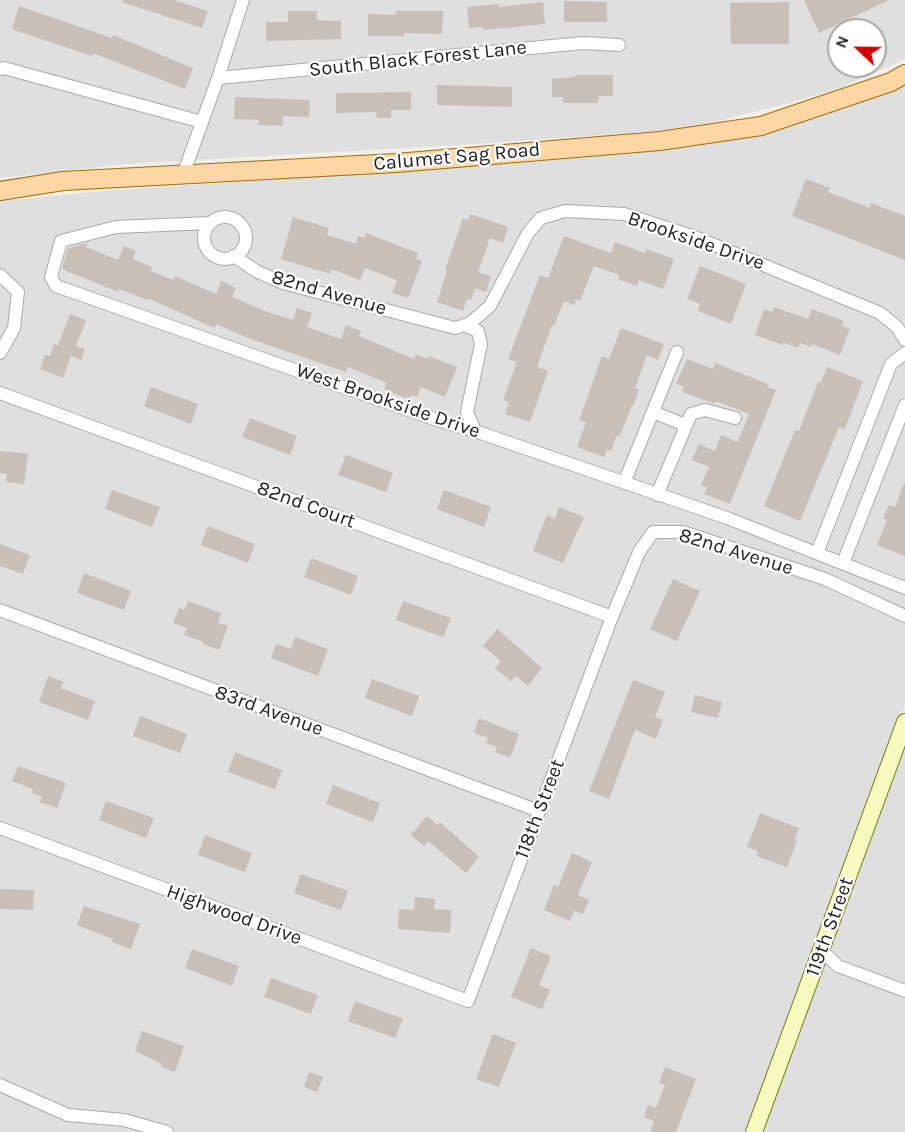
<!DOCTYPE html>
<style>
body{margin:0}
#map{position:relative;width:905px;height:1132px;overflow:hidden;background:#f2efe9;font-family:Karla,sans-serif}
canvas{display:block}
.north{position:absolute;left:827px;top:18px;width:60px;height:60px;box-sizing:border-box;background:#fff;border:2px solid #a7a7a7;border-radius:50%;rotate:292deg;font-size:16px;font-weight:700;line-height:24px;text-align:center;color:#222}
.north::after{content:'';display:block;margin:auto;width:21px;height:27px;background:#d40000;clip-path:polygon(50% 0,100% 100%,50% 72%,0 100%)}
</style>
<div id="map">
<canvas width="905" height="1132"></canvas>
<div class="north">N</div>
</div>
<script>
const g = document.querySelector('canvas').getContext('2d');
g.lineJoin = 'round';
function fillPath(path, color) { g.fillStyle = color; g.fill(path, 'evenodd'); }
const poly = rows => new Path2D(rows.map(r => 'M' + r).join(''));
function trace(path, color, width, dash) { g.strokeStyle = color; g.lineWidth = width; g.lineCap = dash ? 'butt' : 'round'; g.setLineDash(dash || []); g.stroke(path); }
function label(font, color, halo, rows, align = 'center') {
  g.font = font + ' Karla,sans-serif'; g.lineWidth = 4.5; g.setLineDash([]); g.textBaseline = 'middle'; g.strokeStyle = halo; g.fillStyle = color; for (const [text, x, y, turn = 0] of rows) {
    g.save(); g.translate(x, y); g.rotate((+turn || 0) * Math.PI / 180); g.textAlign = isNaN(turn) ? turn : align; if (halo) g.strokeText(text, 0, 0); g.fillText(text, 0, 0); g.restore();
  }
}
fillPath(poly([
 [0,0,905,0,905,59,837,89,796,101,714,122,658,131,475,144,126,164,0,178],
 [839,30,875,30,875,66,839,66],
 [905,85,905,705,745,1132,0,1132,0,201,103,191,557,160,731,139,810,118,882,96],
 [905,745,905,1132,761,1132]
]), '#e0dfdf');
fillPath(poly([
 [122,0,174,0,208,11,202,28,122,2],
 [804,0,889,0,819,33],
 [564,1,607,2,607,22,564,22],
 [543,2,545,24,483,30,482,27,469,28,467,7,499,4,499,7],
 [789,2,789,44,731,44,730,3],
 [19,6,112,38,113,35,193,68,185,89,93,53,92,56,12,29],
 [288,11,317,11,317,20,341,21,341,39,266,41,266,22,288,22],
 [396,11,443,11,442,34,404,33,404,36,368,36,368,14,396,15],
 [575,75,613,75,613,96,599,96,598,103,563,103,563,97,552,97,552,79,575,77],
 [437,85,512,87,512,107,437,105],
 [411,92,411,110,391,110,391,118,377,118,376,112,336,113,336,93],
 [235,97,310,100,309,117,283,116,283,126,258,125,259,120,234,119],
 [806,179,830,188,828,192,870,208,871,203,905,216,905,260,792,216],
 [470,214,508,227,503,243,490,238,478,272,491,276,486,292,475,288,471,300,467,299,463,311,437,302,447,271,445,270,463,218,468,220],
 [293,217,329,228,327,235,356,244,358,236,364,238,366,233,418,253,416,259,422,261,408,298,392,293,397,280,365,268,360,280,331,269,330,274,281,259],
 [564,236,611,253,615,242,645,253,646,249,674,259,663,289,639,280,637,286,618,279,619,275,594,266,580,301,576,299,574,305,564,301,554,326,552,325,537,367,548,371,530,422,505,414,509,402,503,400,517,362,508,359,540,275,548,278],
 [88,243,86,247,118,260,124,246,136,251,133,259,152,267,151,271,173,280,175,276,216,294,221,281,236,288,232,297,267,312,293,320,297,308,312,313,307,327,341,339,346,325,361,331,359,336,414,359,416,354,428,359,429,356,457,367,445,397,421,387,417,397,412,395,410,400,384,389,387,383,348,367,346,372,245,337,216,324,215,328,149,299,148,300,119,289,118,292,62,269,68,248],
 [700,266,746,284,731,324,698,311,700,304,687,299],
 [774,307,808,319,812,309,844,321,842,326,850,328,840,355,812,344,811,347,800,343,798,348,784,343,783,345,755,335,764,309,772,312],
 [70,314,86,320,76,346,85,349,81,360,71,356,63,378,40,369,45,355,50,356,54,344,58,345],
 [621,328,664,344,658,360,647,355,635,388,639,390,633,406,632,405,620,436,617,435,611,451,607,449,604,457,577,447,586,422,579,420,602,356,609,359],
 [687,359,713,369,715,363,768,384,767,387,776,390,730,504,704,494,707,487,701,485,709,467,692,460,699,444,715,451,721,435,738,442,749,414,716,401,715,404,682,392,684,387,676,384],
 [827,367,863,381,845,429,839,427,800,521,764,506,795,430,799,431,818,382,821,383],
 [151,387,198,404,191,424,144,406],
 [250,418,297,436,290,455,242,437],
 [0,451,28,454,24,484,6,482,7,474,0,473],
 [346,455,393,473,386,492,338,475],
 [904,483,905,483,905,556,877,545,887,520,883,518,889,505,895,507],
 [112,490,160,507,152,527,105,509],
 [444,490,491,507,484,527,437,509],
 [559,507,584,517,563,563,533,551,547,515,555,519],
 [208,526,255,544,248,563,201,545],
 [0,544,30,555,23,574,0,566],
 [311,558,358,576,351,595,304,577],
 [84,573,131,591,124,610,77,593],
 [673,579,700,591,677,641,650,629],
 [188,601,221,613,218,623,228,626,219,650,203,644,204,642,184,635,187,628,173,623,179,608,184,610],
 [403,601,451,618,443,637,396,620],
 [497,629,542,668,528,686,516,676,511,681,495,668,501,661,483,646],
 [295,637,328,649,318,676,271,658,276,644,291,649],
 [48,676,64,682,61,688,95,701,88,720,39,702],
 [372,679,419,696,412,716,365,698],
 [633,680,665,692,655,717,663,720,656,739,635,730,609,799,589,791],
 [695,695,722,702,718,718,691,712],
 [140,716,187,734,180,753,133,736],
 [479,718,519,734,510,758,495,752,497,747,486,743,488,738,474,733],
 [235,752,282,770,275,789,228,772],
 [18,766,66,783,57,808,40,802,42,797,32,793,33,789,12,781],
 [333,785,380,803,373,822,326,804],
 [106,801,154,818,146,838,99,820],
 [760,813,799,828,795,840,797,841,787,867,756,856,758,851,747,847],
 [427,816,438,825,440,822,479,857,466,873,428,841,424,846,411,835],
 [205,835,252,853,245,872,198,855],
 [572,853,592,862,578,895,589,900,583,914,574,911,570,921,544,910,554,885,558,887],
 [301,874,348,891,341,910,294,893],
 [0,889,34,890,33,910,0,909],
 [415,897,435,899,434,909,451,910,450,933,398,929,399,909,414,910],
 [84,906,140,924,131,949,112,942,113,939,77,925],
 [531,948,551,956,539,985,550,990,542,1009,511,997],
 [192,949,239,966,232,986,185,968],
 [271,978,318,995,311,1014,264,997],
 [355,1001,403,1019,395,1038,348,1021],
 [142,1031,184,1046,175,1072,161,1067,162,1064,135,1051],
 [493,1034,516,1043,499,1087,476,1079],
 [665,1067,696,1079,676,1132,650,1132,654,1121,644,1117,648,1105,656,1108,665,1085,659,1083],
 [309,1072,323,1077,317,1092,304,1087]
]), '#c7bfb8');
const street = poly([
 [0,69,4,68,202,122],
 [218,78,583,43,619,45],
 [183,175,218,78,243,0],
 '204 238a21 21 0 1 1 42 0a21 21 0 1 1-42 0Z',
 [210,223,116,227,61,241,51,277,56,286,437,420,475,431,727,518,905,588],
 [234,256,256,271,283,283,455,328,469,324,490,306,528,233,541,218,565,211,624,214,695,237,880,313,897,327,905,340],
 [0,275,18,292,14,328,0,353],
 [464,325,478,331,481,344,467,412,475,431],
 [0,393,612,617],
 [653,412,685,425],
 [624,483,677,352],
 [657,495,691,414,705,410,735,418],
 [817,553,891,364,905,353],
 [843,563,905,405],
 [0,610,539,811],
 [0,828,468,1001,612,617,639,552,653,532,683,532,825,579,905,616],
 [822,951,838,966,905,991],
 [0,1085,68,1115,124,1120,167,1132]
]);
const secondary = poly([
 [754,1132,905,722]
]);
const primary = poly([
 [0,191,63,181,396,163,660,141,761,126,891,82,905,74]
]);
trace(street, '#a9a9a9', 14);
trace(secondary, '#707d05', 18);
trace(primary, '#a06b00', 20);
trace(street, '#fff', 12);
trace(secondary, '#f7fabf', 16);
trace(primary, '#fcd6a4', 18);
label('20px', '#222', '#fff', [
 ["South Black Forest Lane",418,59,-6],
 ["Calumet Sag Road",457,157,-5],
 ["Brookside Drive",696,241,19],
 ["82nd Avenue",329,293,16],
 ["West Brookside Drive",388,401,19],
 ["82nd Court",306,505,20],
 ["82nd Avenue",736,552,17],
 ["83rd Avenue",269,711,20],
 ["118th Street",540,809,-69],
 ["Highwood Drive",234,915,20],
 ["119th Street",830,927,-70]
]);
</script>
